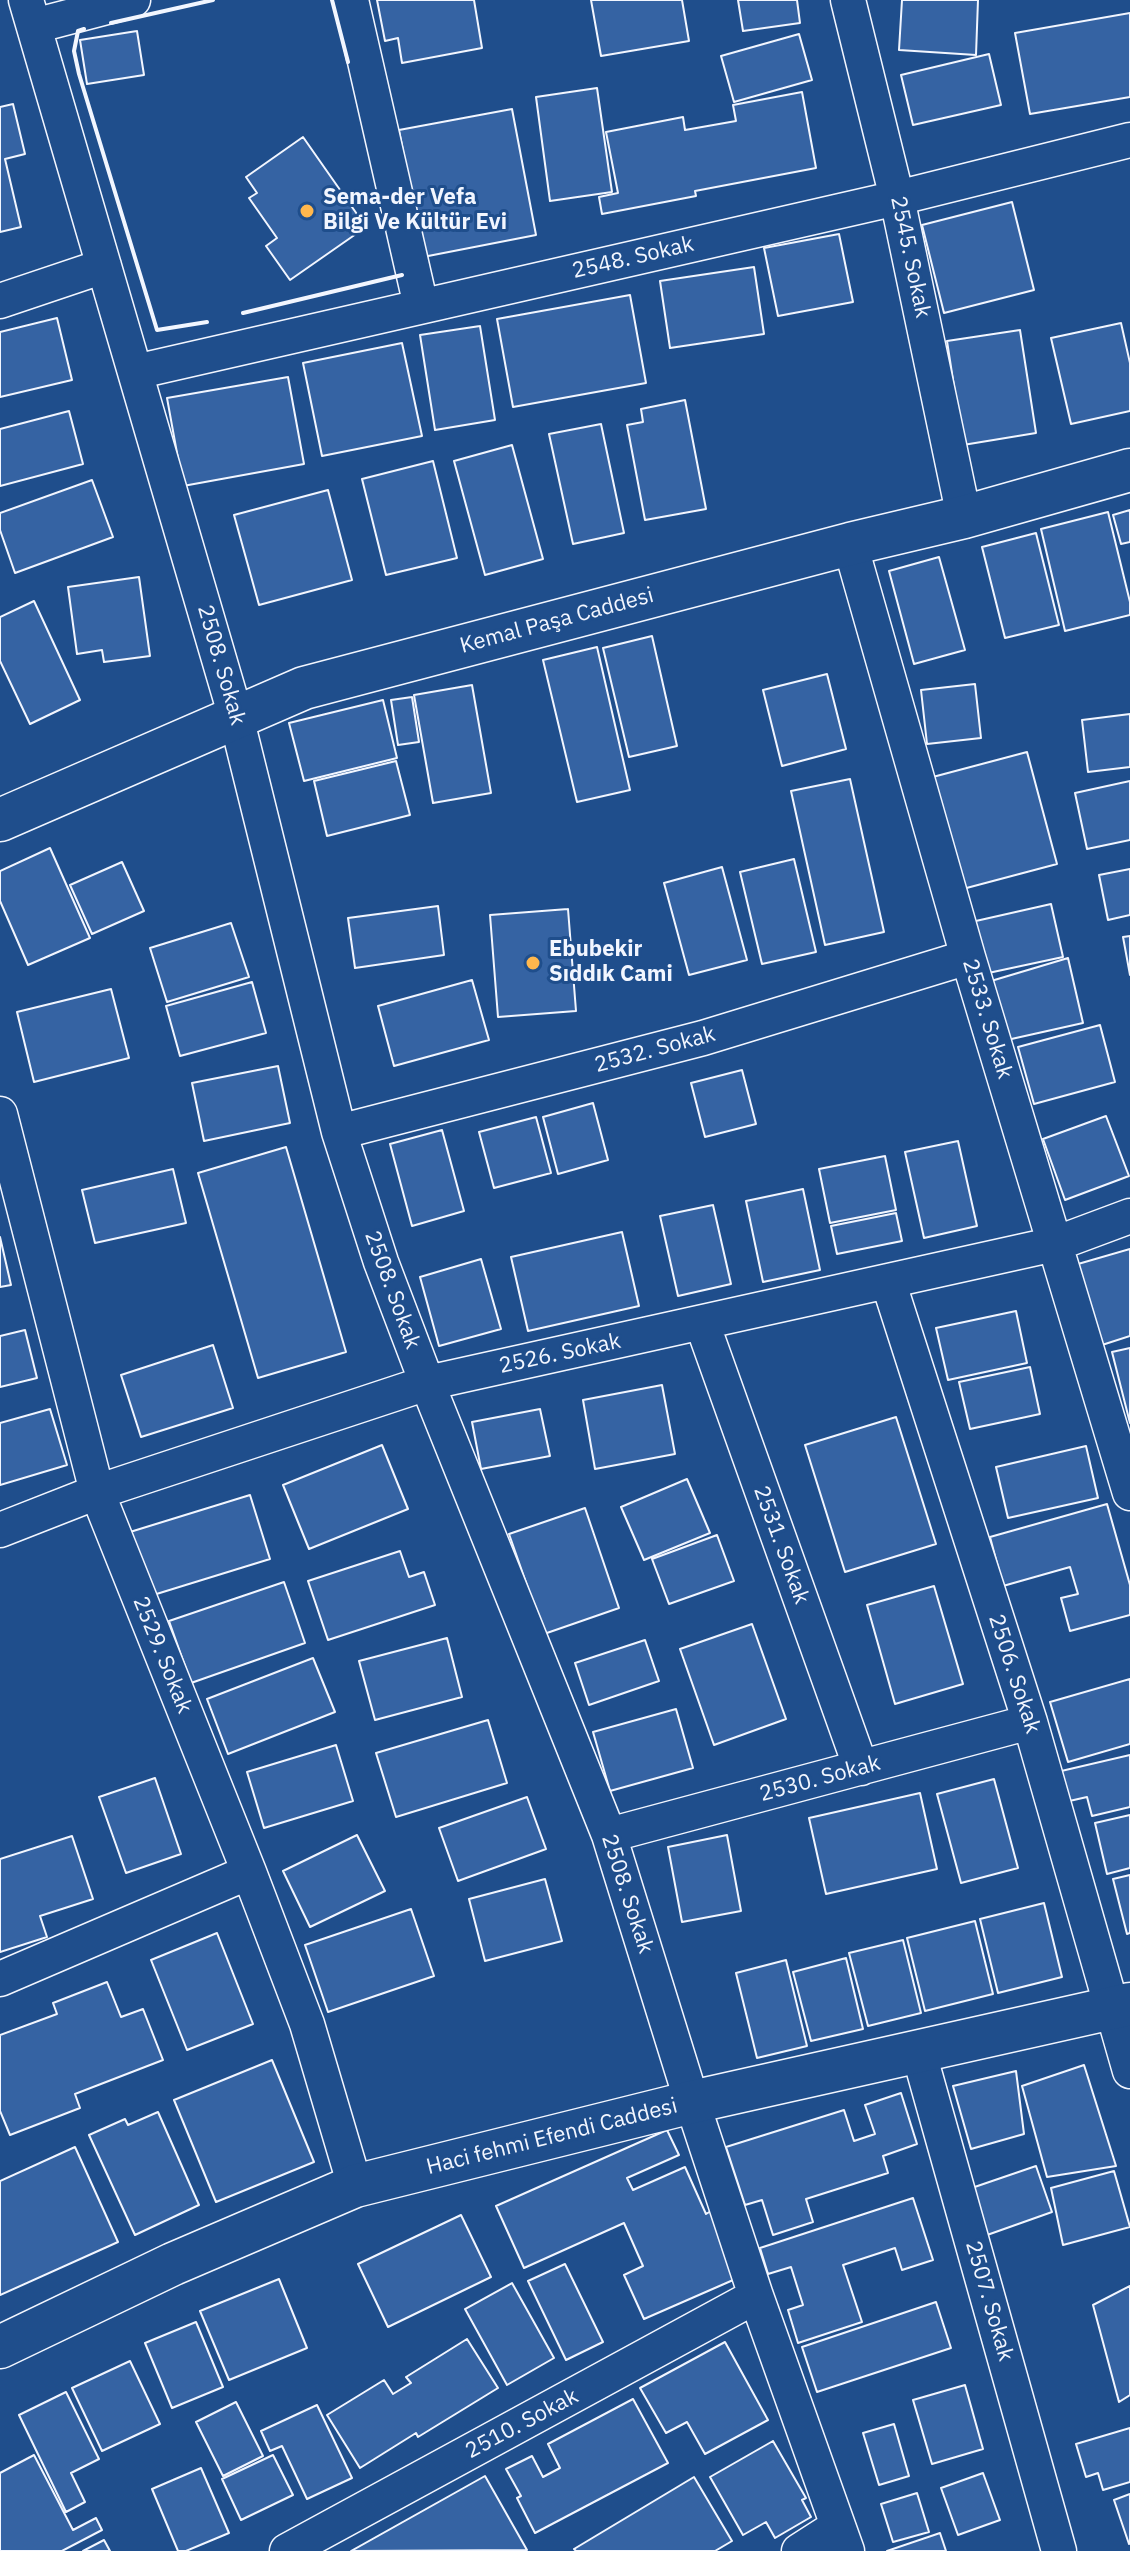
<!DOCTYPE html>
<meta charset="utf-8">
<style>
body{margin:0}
canvas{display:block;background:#1f4e8c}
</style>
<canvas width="1130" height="2551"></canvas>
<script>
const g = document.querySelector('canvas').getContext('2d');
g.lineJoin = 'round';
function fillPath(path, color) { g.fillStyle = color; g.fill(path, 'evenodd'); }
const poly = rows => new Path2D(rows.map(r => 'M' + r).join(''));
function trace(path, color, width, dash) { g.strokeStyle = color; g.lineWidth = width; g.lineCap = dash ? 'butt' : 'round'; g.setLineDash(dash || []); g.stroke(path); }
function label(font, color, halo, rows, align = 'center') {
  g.font = font + ' "IBM Plex Sans",sans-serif'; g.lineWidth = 6; g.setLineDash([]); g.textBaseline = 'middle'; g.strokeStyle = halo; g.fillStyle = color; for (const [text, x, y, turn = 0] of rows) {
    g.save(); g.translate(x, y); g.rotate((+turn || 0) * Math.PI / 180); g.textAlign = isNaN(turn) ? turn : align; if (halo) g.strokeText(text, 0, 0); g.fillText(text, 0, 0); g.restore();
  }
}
const building = poly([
 [377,0,474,0,482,48,402,63,398,38,385,41,377,0],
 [591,0,682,0,689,41,601,56,591,0],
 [738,0,797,0,800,23,743,31,738,0],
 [902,0,978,0,976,55,899,50,902,0],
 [1130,13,1130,97,1030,114,1015,33,1130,13],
 [137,31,144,75,87,84,80,40,137,31],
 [799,34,812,80,734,102,721,56,799,34],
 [989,54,1001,105,913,125,901,75,989,54],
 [597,88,612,192,550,201,536,97,597,88],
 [802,92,816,168,695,191,696,196,602,214,599,197,618,193,606,132,683,117,685,130,736,121,733,105,802,92],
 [13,104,25,154,5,159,21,227,0,232,0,107,13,104],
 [512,109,536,235,423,257,399,130,512,109],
 [303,137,366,227,290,280,266,246,277,238,249,198,257,193,246,177,303,137],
 [1012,202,1034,290,944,313,922,225,1012,202],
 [839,234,853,302,778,316,764,248,839,234],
 [754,267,764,334,670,348,660,281,754,267],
 [630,295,646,383,513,407,497,319,630,295],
 [57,318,72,380,0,397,0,332,57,318],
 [1121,323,1130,363,1130,411,1071,424,1051,338,1121,323],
 [480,326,495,420,435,430,420,335,480,326],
 [1020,330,1036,433,963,445,947,341,1020,330],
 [402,343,422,436,322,456,303,363,402,343],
 [288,377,304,464,183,486,167,398,288,377],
 [685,400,706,509,645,520,627,425,643,422,641,409,685,400],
 [69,411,83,464,0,486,0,429,69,411],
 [601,424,624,533,573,544,549,434,601,424],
 [512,445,543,559,485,575,454,461,512,445],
 [433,461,457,558,386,575,362,479,433,461],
 [92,480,113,537,15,573,0,530,0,513,92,480],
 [328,490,352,580,259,605,234,515,328,490],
 [1130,510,1130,542,1121,544,1113,515,1130,510],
 [1108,512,1130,602,1130,615,1065,631,1041,529,1108,512],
 [1036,533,1059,625,1005,638,982,547,1036,533],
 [939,557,965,650,914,664,889,571,939,557],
 [139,577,150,656,104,662,102,650,77,654,68,587,139,577],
 [34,601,80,700,30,724,0,661,0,617,34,601],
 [652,636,677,746,629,757,603,648,652,636],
 [597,647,630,790,577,802,543,660,597,647],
 [827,674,846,749,782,766,763,690,827,674],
 [975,684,981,738,927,744,921,690,975,684],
 [472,685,491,793,433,803,414,695,472,685],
 [412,697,419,742,398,745,391,700,412,697],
 [383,700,397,758,304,781,289,723,383,700],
 [1130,714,1130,767,1088,772,1082,720,1130,714],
 [1027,752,1057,864,959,890,929,778,1027,752],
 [396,761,410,815,327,836,314,781,396,761],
 [850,779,884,932,825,945,791,791,850,779],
 [1130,781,1130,840,1087,849,1075,793,1130,781],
 [50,848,90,938,28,965,0,901,0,871,50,848],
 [794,859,816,952,762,964,740,872,794,859],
 [122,862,144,911,92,934,70,885,122,862],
 [722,867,747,960,689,975,664,883,722,867],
 [1130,869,1130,915,1108,920,1099,875,1130,869],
 [1051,904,1063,957,979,975,967,923,1051,904],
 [438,906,444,955,355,968,348,918,438,906],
 [568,909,576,1011,498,1017,490,915,568,909],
 [231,923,249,977,167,1002,150,948,231,923],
 [1130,936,1130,975,1123,937,1130,936],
 [1068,958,1083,1023,998,1042,981,984,1068,958],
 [472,980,489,1040,394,1066,378,1006,472,980],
 [252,982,266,1033,180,1056,166,1006,252,982],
 [111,989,129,1058,34,1082,17,1012,111,989],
 [1100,1025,1115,1082,1034,1104,1018,1047,1100,1025],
 [278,1066,290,1123,204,1141,192,1083,278,1066],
 [742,1070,756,1124,705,1137,691,1083,742,1070],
 [593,1103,608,1160,558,1174,543,1117,593,1103],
 [1106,1116,1129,1176,1065,1200,1043,1139,1106,1116],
 [536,1117,551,1173,494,1188,479,1132,536,1117],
 [442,1130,464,1211,412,1226,390,1144,442,1130],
 [958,1141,977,1226,924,1238,905,1152,958,1141],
 [286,1147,346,1352,258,1378,198,1173,286,1147],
 [885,1156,896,1210,830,1223,819,1169,885,1156],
 [173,1169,186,1223,95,1243,82,1190,173,1169],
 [803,1189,820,1270,763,1282,746,1201,803,1189],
 [713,1205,731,1284,678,1296,660,1216,713,1205],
 [896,1213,902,1241,837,1254,831,1226,896,1213],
 [622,1232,639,1306,528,1331,511,1257,622,1232],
 [0,1237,11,1285,0,1287,0,1237],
 [1130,1249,1130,1336,1102,1345,1078,1264,1130,1249],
 [481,1259,501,1329,439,1346,420,1277,481,1259],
 [1016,1311,1027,1363,948,1380,936,1328,1016,1311],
 [25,1330,37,1378,0,1387,0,1336,25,1330],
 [213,1345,233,1408,141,1437,121,1375,213,1345],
 [1130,1348,1130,1423,1112,1352,1130,1348],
 [1030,1367,1040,1414,970,1429,959,1382,1030,1367],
 [662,1385,675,1454,595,1469,583,1400,662,1385],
 [50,1409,67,1465,0,1485,0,1423,50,1409],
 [540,1409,550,1456,481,1469,472,1422,540,1409],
 [896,1417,936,1544,845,1572,805,1445,896,1417],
 [382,1445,408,1509,309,1549,283,1485,382,1445],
 [1086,1446,1098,1498,1008,1518,996,1467,1086,1446],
 [687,1479,710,1533,644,1560,621,1507,687,1479],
 [250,1495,270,1559,150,1596,130,1532,250,1495],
 [1107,1504,1130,1585,1130,1615,1070,1631,1061,1598,1078,1594,1070,1567,1003,1586,990,1537,1107,1504],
 [585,1508,619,1608,544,1634,509,1534,585,1508],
 [717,1535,734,1581,669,1604,652,1559,717,1535],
 [400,1551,409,1577,424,1572,435,1605,328,1640,308,1581,400,1551],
 [284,1582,305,1643,191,1683,169,1621,284,1582],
 [934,1586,963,1684,895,1704,867,1605,934,1586],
 [752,1624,786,1719,714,1745,680,1649,752,1624],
 [447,1638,462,1697,375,1720,359,1661,447,1638],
 [645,1640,659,1681,589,1705,575,1663,645,1640],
 [313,1658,335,1712,228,1754,207,1699,313,1658],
 [1130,1679,1130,1744,1068,1762,1050,1702,1130,1679],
 [676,1709,693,1768,610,1791,593,1732,676,1709],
 [488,1720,507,1783,396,1817,376,1753,488,1720],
 [336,1745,353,1801,264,1828,247,1772,336,1745],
 [1130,1755,1130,1807,1092,1816,1087,1797,1065,1802,1057,1772,1130,1755],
 [155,1778,181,1854,126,1873,99,1797,155,1778],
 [994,1779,1018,1868,961,1883,937,1794,994,1779],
 [920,1793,937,1869,826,1894,809,1818,920,1793],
 [527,1797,546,1849,458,1881,439,1828,527,1797],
 [1130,1815,1130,1868,1107,1874,1095,1823,1130,1815],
 [357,1835,385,1891,310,1927,283,1871,357,1835],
 [727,1835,741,1911,682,1922,668,1847,727,1835],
 [72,1836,93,1899,40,1916,47,1937,0,1952,0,1859,72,1836],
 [1130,1875,1130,1933,1127,1934,1113,1879,1130,1875],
 [545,1879,562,1941,485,1961,469,1899,545,1879],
 [1044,1903,1062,1977,998,1993,980,1919,1044,1903],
 [411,1909,434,1976,328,2012,305,1945,411,1909],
 [975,1921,993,1994,925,2011,907,1938,975,1921],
 [217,1933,253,2024,187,2050,151,1960,217,1933],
 [903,1940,921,2013,868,2026,849,1953,903,1940],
 [846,1958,863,2029,811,2041,793,1972,846,1958],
 [786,1960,807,2046,757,2058,736,1973,786,1960],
 [107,1982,121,2017,143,2009,163,2060,75,2094,80,2108,10,2135,0,2111,0,2035,57,2014,53,2003,107,1982],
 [272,2060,314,2162,216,2202,174,2100,272,2060],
 [1084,2065,1116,2166,1047,2177,1022,2086,1084,2065],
 [1016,2071,1024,2134,971,2149,953,2086,1016,2071],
 [901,2093,917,2144,883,2156,888,2173,806,2199,813,2222,773,2235,762,2200,745,2205,726,2147,844,2110,854,2141,875,2134,865,2105,901,2093],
 [158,2112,199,2205,135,2235,89,2135,125,2119,128,2125,158,2112],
 [667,2130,679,2155,627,2178,633,2190,685,2167,706,2214,711,2211,740,2277,644,2319,624,2275,643,2266,624,2223,524,2268,496,2206,667,2130],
 [75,2147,118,2242,0,2295,0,2181,75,2147],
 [1036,2166,1052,2212,973,2240,960,2192,1036,2166],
 [1114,2171,1130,2227,1063,2245,1051,2188,1114,2171],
 [913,2198,933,2260,902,2270,895,2248,843,2265,862,2322,798,2343,788,2310,803,2305,791,2267,768,2274,760,2248,913,2198],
 [461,2215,491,2277,388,2327,358,2264,461,2215],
 [565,2264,603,2342,566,2360,528,2281,565,2264],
 [279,2279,307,2348,229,2380,200,2311,279,2279],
 [512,2283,554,2358,507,2385,465,2309,512,2283],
 [1130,2286,1130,2395,1119,2402,1093,2305,1130,2286],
 [936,2302,951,2348,817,2392,802,2347,936,2302],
 [196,2322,223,2387,172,2408,145,2343,196,2322],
 [467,2339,498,2388,418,2437,416,2433,360,2468,327,2415,384,2380,393,2394,411,2383,406,2377,467,2339],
 [725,2342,768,2420,705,2454,687,2422,666,2433,640,2388,725,2342],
 [130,2361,160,2424,102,2451,72,2388,130,2361],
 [965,2385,983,2449,932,2464,913,2400,965,2385],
 [66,2392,99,2459,71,2473,85,2502,66,2512,19,2415,66,2392],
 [633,2399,668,2463,535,2533,517,2498,521,2496,506,2469,532,2456,543,2477,560,2468,548,2444,633,2399],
 [236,2402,263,2456,223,2476,196,2422,236,2402],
 [317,2405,352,2478,307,2499,282,2446,270,2451,261,2431,317,2405],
 [894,2424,909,2476,879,2485,863,2433,894,2424],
 [1130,2428,1130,2482,1103,2490,1098,2473,1086,2477,1076,2444,1130,2428],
 [773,2441,806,2498,802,2500,811,2517,775,2538,766,2522,743,2535,710,2477,773,2441],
 [34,2455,73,2530,96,2518,102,2530,62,2551,0,2551,0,2473,34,2455],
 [273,2455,293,2495,241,2520,222,2479,273,2455],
 [201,2468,229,2533,186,2551,178,2551,152,2489,201,2468],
 [983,2473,1000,2520,958,2535,941,2488,983,2473],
 [485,2476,527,2550,351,2551,485,2476],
 [694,2477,732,2541,715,2551,576,2551,574,2549,694,2477],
 [917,2493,929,2532,893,2542,881,2504,917,2493],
 [1130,2494,1130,2543,1129,2544,1114,2500,1130,2494],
 [940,2533,946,2551,887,2551,940,2533],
 [104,2540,110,2551,83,2551,104,2540]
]);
fillPath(building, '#3563a3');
trace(building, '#f2f6ff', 2);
const minor = poly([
 [26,0,236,717,339,1132,381,1262,427,1383,609,1835,692,2102,756,2296,847,2551],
 [351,0,421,306],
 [848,0,897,198,964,517],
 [34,26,133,0],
 [0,301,104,266],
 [135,372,897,198,1130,140],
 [850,544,968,957,1130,1493],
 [0,1114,97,1492,249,1872,307,2024,355,2186],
 [339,1132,703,1038,968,957],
 [888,1281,1030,1722,1130,2071],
 [702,1323,861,1768],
 [0,1530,97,1492,427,1383,1055,1244,1130,1216],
 [609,1835,1030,1722],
 [0,1979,249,1872],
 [918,2050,1059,2551],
 [287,2551,756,2296],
 [799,2551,838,2526]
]);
const tertiary = poly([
 [0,820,304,688,850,544,964,517,1130,470],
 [0,2347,173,2264,355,2186,692,2102,1130,2004]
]);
trace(minor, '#f2f6ff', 37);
trace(tertiary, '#f2f6ff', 45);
trace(minor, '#1f4e8c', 34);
trace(tertiary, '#1f4e8c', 42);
trace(poly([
 [332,0,348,62],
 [111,23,213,0],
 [84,29,78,31,74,51,79,74,157,330,207,322],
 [243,313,402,275]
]), '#f2f6ff', 4);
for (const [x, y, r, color] of [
 [307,211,8,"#ffb74d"],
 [533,963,8,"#ffb74d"]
]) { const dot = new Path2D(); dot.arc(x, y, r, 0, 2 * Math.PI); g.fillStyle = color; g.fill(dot); trace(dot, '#1f4e8c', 3); }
label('bold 22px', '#f2f6ff', '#1f4e8c', [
 ["Sema-der Vefa",323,198],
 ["Bilgi Ve Kültür Evi",323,223],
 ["Ebubekir",549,950],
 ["Sıddık Cami",549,975]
], 'left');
label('22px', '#f2f6ff', '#1f4e8c', [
 ["2545. Sokak",910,257,78],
 ["2548. Sokak",633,258,-13],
 ["Kemal Paşa Caddesi",557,621,-15],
 ["2508. Sokak",221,665,74],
 ["2533. Sokak",987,1019,73],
 ["2532. Sokak",655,1050,-15],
 ["2508. Sokak",392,1290,70],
 ["2526. Sokak",560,1354,-12],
 ["2531. Sokak",781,1545,70],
 ["2529. Sokak",162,1655,68],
 ["2506. Sokak",1014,1674,72],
 ["2530. Sokak",820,1779,-15],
 ["2508. Sokak",627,1894,72],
 ["Haci fehmi Efendi Caddesi",552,2137,-14],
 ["2507. Sokak",989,2301,74],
 ["2510. Sokak",522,2424,-28]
]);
</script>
